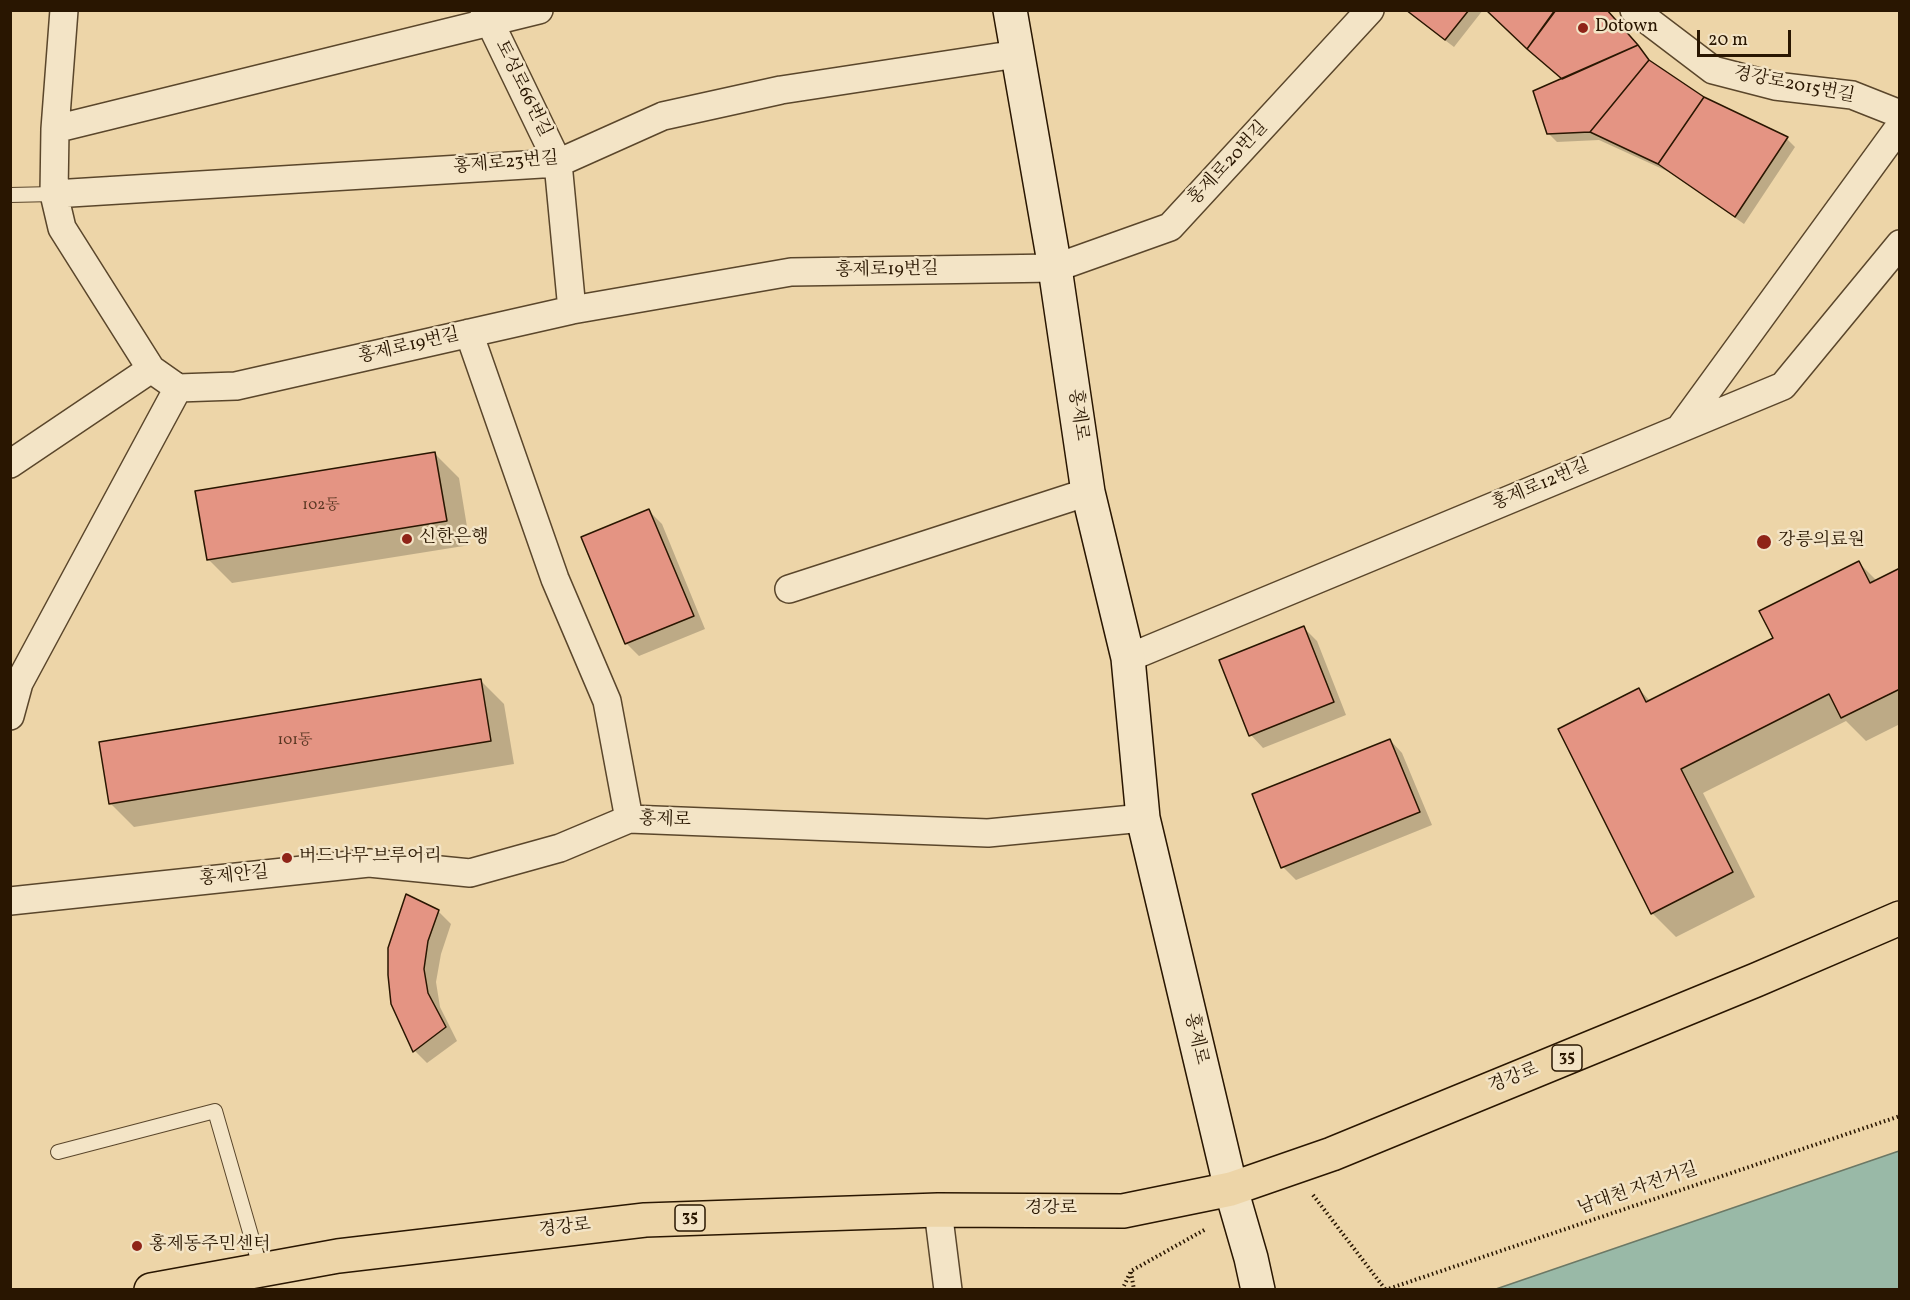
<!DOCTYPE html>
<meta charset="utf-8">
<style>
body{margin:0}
#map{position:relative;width:1910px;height:1300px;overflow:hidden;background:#edd5a8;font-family:Vollkorn,serif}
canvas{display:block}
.frame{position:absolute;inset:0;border:12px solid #291601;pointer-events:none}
.scale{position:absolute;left:1697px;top:30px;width:94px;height:27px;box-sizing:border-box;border:3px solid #291601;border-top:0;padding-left:8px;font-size:18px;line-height:21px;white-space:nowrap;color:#291601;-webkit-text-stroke:4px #f3e4c6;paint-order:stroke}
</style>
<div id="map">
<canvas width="1910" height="1300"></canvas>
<div class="frame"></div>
<div class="scale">20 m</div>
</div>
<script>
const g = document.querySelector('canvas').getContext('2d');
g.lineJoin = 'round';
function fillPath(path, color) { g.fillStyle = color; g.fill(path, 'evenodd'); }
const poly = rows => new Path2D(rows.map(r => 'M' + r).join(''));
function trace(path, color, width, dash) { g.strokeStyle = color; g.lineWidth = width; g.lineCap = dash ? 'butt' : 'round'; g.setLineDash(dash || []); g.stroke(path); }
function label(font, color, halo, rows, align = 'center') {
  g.font = font + ' Vollkorn,"Noto Serif KR",serif'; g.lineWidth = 5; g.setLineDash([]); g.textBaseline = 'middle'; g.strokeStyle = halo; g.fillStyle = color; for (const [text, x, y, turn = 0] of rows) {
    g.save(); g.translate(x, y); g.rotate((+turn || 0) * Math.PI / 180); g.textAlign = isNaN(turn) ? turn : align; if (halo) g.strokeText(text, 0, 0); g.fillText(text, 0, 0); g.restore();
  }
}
const water = poly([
 [1899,1151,1899,1289,1496,1289,1899,1151]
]);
fillPath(water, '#99b9a7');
trace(water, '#6c7865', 1.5);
fillPath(poly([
 [1405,10,1483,10,1454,47],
 [1488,10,1545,26,1605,10,1653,64,1704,99,1787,139,1795,147,1744,224,1669,172,1599,140,1557,142,1548,133,1563,79],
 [435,454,459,478,470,545,232,583,208,559],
 [649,511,662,524,705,629,639,656,626,643],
 [1859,563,1877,581,1900,569,1900,724,1866,741,1846,721,1703,793,1755,897,1676,937,1652,913,1639,689,1650,701,1775,638],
 [1304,628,1317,641,1346,715,1263,748,1251,735],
 [480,680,504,704,514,764,134,827,110,803],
 [1390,740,1402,753,1432,825,1296,880,1283,867],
 [438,911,451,924,441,954,436,982,440,1007,457,1041,427,1063,415,1051,393,1004]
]), '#0003');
const building = poly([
 [1406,10,1469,10,1445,40,1406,10],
 [1486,10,1555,10,1527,49,1486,10],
 [1556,10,1607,10,1638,45,1562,79,1527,49,1556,10],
 [1638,45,1649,60,1590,132,1547,134,1533,91,1638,45],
 [1649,60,1704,97,1658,164,1590,132,1649,60],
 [1704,97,1788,137,1735,217,1658,164,1704,97],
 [435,452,447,521,207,560,195,491,435,452],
 [649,509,694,616,625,644,581,537,649,509],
 [1859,561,1870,583,1900,568,1900,689,1841,718,1829,694,1681,769,1733,872,1651,914,1558,729,1639,688,1646,702,1773,638,1759,611,1859,561],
 [1304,626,1334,702,1249,736,1219,660,1304,626],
 [481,679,491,741,109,804,99,742,481,679],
 [1390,739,1420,812,1281,868,1252,794,1390,739],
 [406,894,439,910,428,941,424,969,428,993,446,1027,413,1052,391,1004,388,975,388,948,406,894]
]);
fillPath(building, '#e49483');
trace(building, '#291601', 1.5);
const lane = poly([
 [10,195,54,194],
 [58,1152,215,1111,261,1270]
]);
const street = poly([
 [64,10,55,129,54,194,62,228,151,369,178,388,236,386,572,310,791,272,1055,268,1170,227,1370,10],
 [484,10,558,163,572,310],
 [1634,10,1713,70,1775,86,1852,95,1900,114],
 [55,129,539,10],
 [54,194,558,163,663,116,781,90,1017,54],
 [469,333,555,579,607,701,629,819,988,833,1143,818],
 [1680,428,1900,126],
 [10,464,151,369],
 [789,589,1088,492],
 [1128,658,1783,386,1900,244],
 [10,716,19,683,178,388],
 [10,901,369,863,470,873,560,848,629,819],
 [938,1210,948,1290]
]);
const secondary = poly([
 [1010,10,1055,268,1088,492,1128,658,1143,818,1231,1189,1251,1258,1258,1290]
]);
const primary = poly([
 [151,1290,338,1256,645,1220,938,1210,1123,1211,1231,1189,1332,1154,1756,980,1900,918]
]);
trace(lane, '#5a462b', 16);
trace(street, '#5a462b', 30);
trace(secondary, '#291601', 36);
trace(primary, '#291601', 36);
trace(poly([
 [1313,1195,1385,1289],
 [1131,1272,1134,1290],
 [1122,1290,1131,1271,1206,1229],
 [1385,1290,1900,1116]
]), '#291601', 4, [1.5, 3]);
trace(lane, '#f3e4c6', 14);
trace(street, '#f3e4c6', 27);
trace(secondary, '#f3e4c6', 33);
trace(primary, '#edd5a8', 33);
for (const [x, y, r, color] of [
 [1583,28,6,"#8f2418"],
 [407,539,6,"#8f2418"],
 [1764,542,8,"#8f2418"],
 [287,858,6,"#8f2418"],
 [137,1246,6,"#8f2418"]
]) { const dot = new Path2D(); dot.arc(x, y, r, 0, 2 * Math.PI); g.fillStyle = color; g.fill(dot); trace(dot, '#f3e4c6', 2); }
label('15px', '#583622', null, [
 ["102동",321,506],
 ["101동",295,741]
]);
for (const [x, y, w] of [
 [1567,1058,30],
 [690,1218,30]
]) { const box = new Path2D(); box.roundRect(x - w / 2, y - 13, w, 26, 4.5); g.fillStyle = '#f3e4c6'; g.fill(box); trace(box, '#291601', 1.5); }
label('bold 16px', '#291601', null, [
 ["35",1567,1058],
 ["35",690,1218]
]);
label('18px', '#291601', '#f3e4c6', [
 ["Dotown",1595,28],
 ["신한은행",419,539],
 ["강릉의료원",1778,542],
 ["버드나무 브루어리",299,858],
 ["홍제동주민센터",149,1246]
], 'left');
label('18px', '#291601', '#f3e4c6', [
 ["경강로2015번길",1794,86,11],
 ["토성로66번길",522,89,64],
 ["홍제로23번길",506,164,-5],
 ["홍제로20번길",1229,164,-47],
 ["홍제로19번길",887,271,-1],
 ["홍제로19번길",409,347,-13],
 ["홍제로",1077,415,82],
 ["홍제로12번길",1541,486,-23],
 ["홍제로",665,821,2],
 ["홍제안길",234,877,-6],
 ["홍제로",1195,1039,77],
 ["경강로",1514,1079,-22],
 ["남대천 자전거길",1638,1190,-19],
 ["경강로",1051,1210],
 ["경강로",565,1229,-7]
]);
</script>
